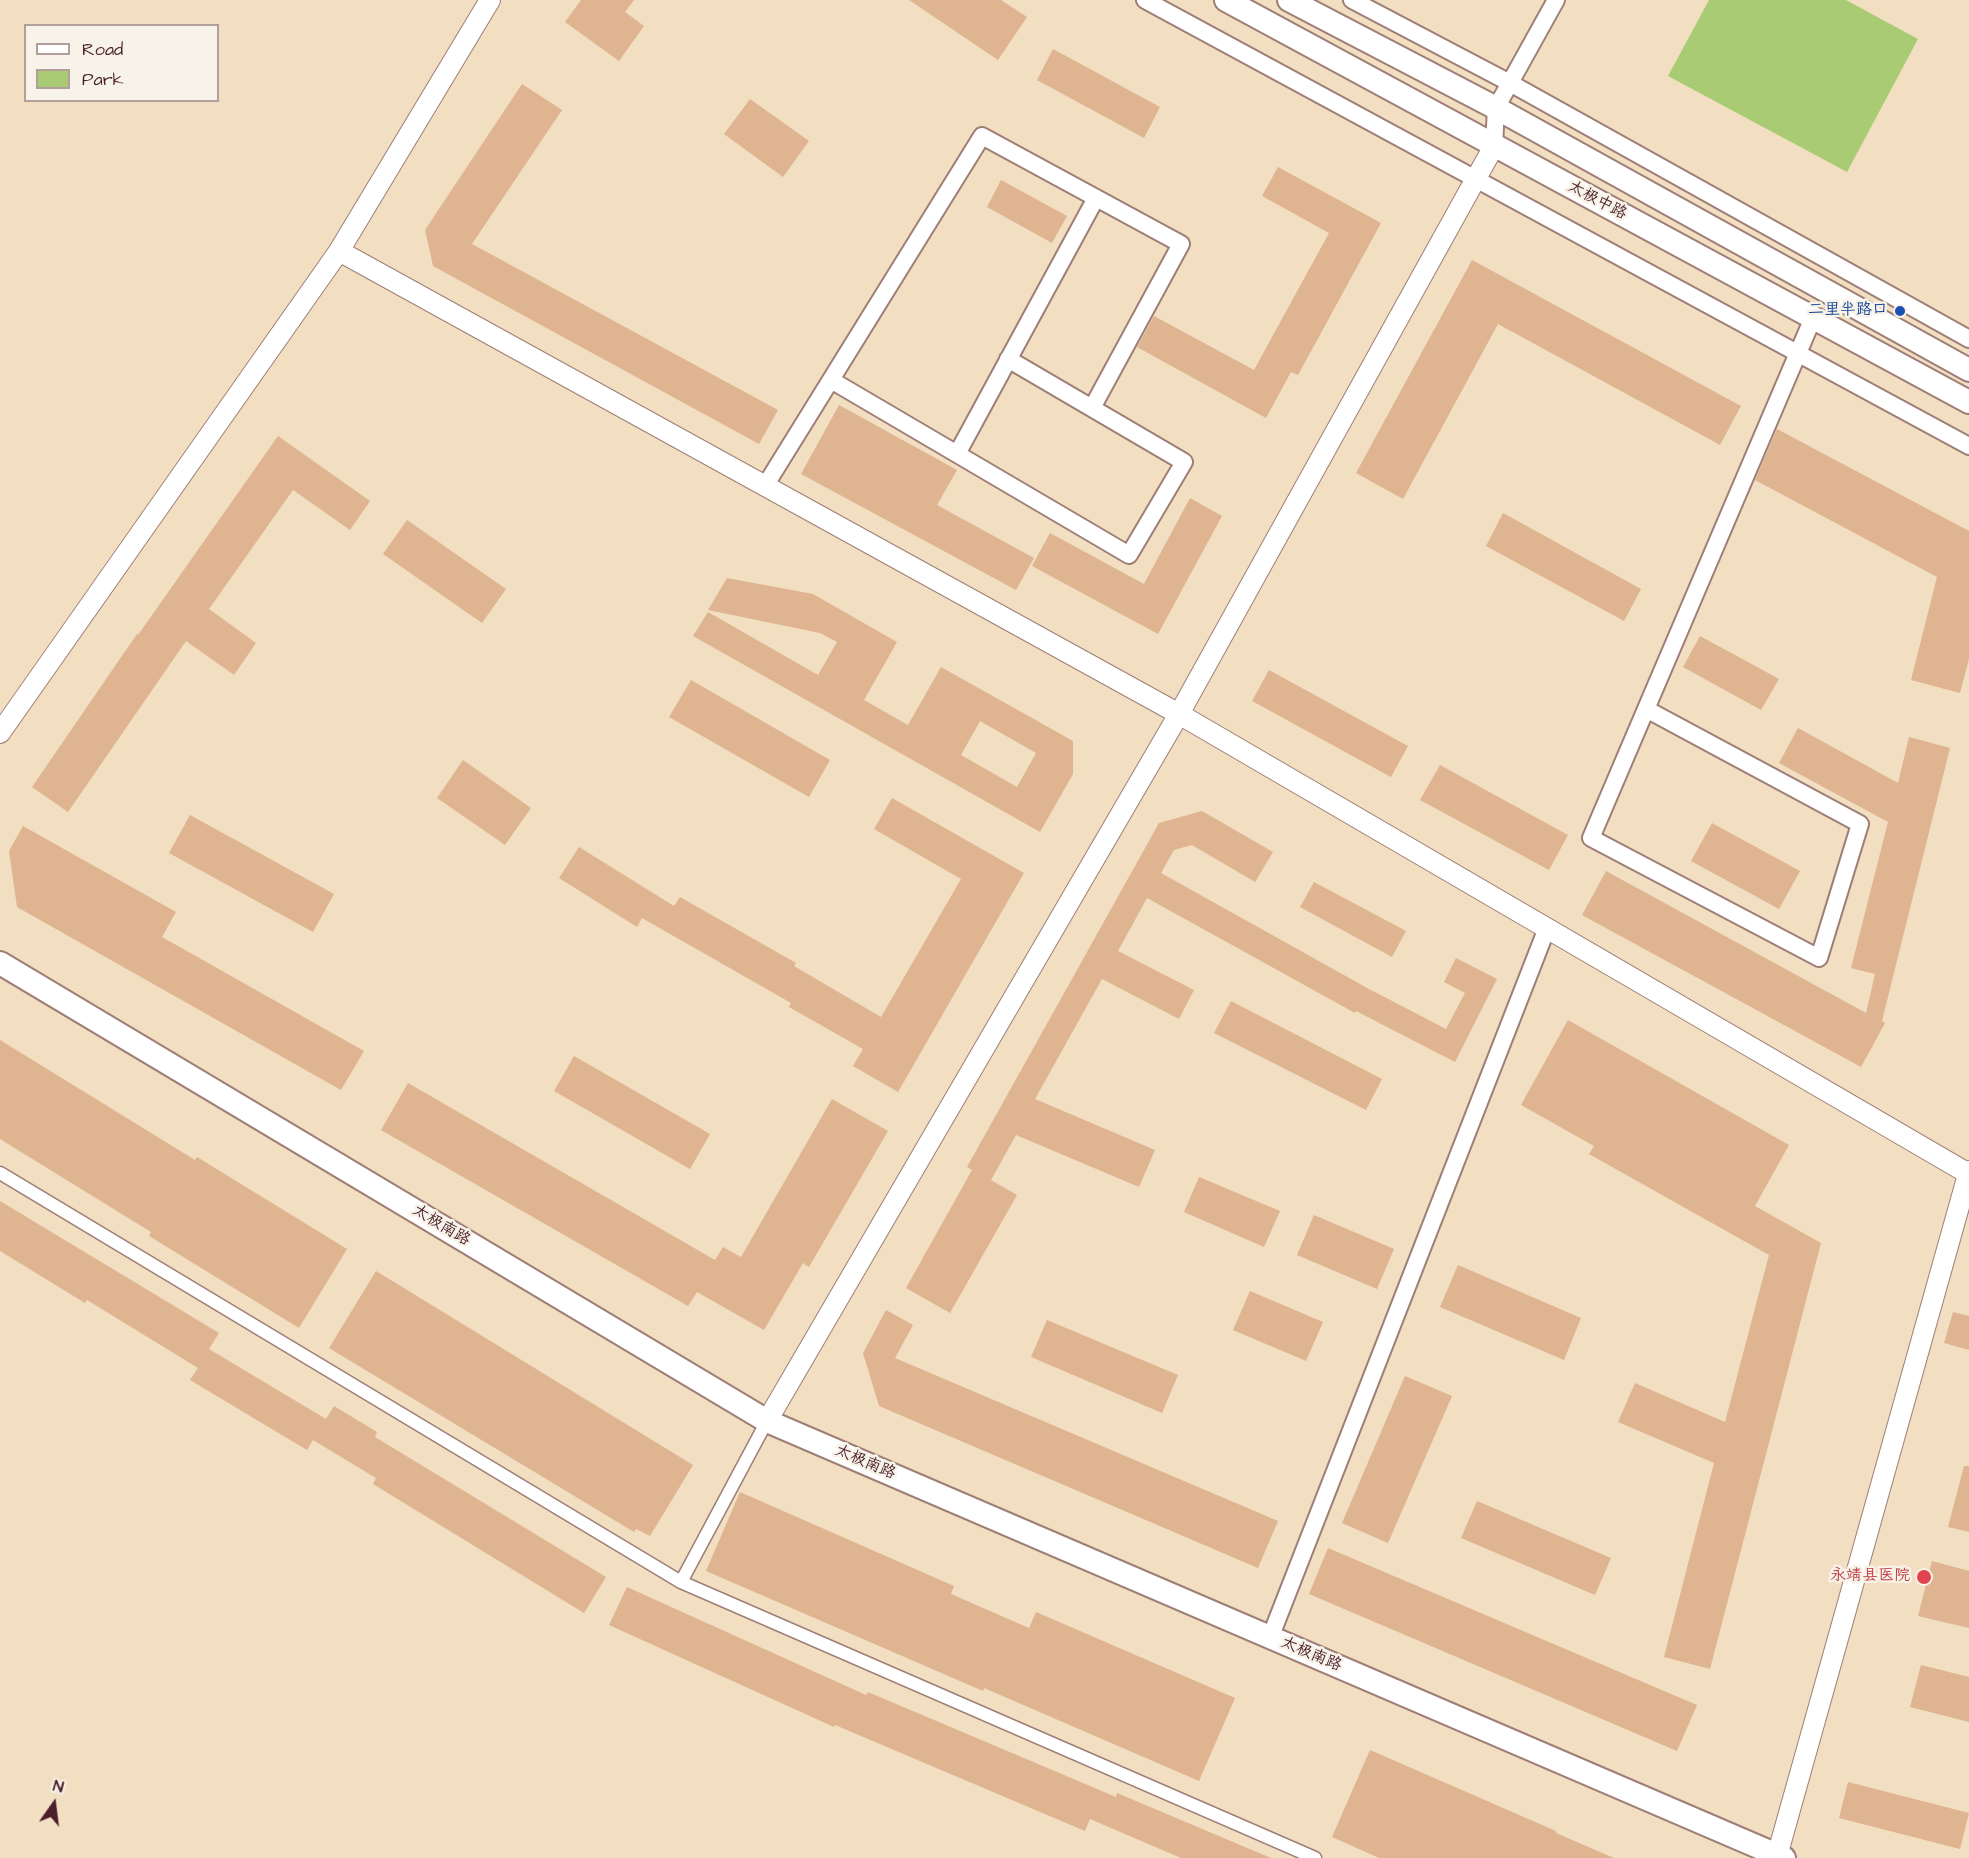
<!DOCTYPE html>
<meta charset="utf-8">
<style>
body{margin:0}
#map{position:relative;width:1969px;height:1858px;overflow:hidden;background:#f2dec0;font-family:"Architects Daughter",sans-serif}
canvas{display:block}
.legend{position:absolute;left:24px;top:24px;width:195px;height:78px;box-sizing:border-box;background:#f7f3e8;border:2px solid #b29e9c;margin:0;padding:8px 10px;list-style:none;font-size:18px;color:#4a1f2b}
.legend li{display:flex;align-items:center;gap:12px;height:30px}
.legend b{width:30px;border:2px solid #b29e9c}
.north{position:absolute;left:24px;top:1774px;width:60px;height:60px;-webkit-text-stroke:4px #f7f3e8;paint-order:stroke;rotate:14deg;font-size:16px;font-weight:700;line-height:24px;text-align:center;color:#4a1f2b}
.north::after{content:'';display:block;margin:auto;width:21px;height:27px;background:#4a1f2b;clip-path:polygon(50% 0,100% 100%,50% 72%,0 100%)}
</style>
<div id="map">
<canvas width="1969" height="1858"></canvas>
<ul class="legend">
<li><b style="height:8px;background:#fff"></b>Road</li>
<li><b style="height:16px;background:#a9cb74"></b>Park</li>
</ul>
<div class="north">N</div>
</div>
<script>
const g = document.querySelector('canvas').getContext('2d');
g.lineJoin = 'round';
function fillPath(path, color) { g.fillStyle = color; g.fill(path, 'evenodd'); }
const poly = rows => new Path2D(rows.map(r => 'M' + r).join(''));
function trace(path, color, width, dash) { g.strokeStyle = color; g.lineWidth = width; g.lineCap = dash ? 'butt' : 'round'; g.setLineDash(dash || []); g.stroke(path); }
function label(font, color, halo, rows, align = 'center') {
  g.font = font + ' "Architects Daughter","LXGW WenKai TC",sans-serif'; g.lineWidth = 5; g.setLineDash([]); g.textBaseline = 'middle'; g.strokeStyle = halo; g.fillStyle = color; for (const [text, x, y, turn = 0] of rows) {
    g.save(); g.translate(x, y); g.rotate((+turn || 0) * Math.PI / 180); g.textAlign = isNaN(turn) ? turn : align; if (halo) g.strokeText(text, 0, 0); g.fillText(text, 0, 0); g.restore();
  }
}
fillPath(poly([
 [1709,0,1846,0,1918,39,1847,172,1668,76]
]), '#a9cb74');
fillPath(poly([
 [581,0,634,0,625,12,644,26,619,61,565,22],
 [909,0,1001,0,1027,17,998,60],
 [1053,49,1160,107,1144,138,1037,80],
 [522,84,562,110,472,244,778,410,759,444,433,266,425,230],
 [750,99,809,141,783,177,724,134],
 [1278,167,1381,223,1298,375,1291,372,1266,418,1137,347,1154,316,1254,370,1329,233,1262,196],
 [1001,180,1067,216,1052,243,987,207],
 [1472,260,1741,406,1720,445,1498,324,1403,499,1356,473],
 [839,405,957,470,937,505,1034,558,1016,590,801,474],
 [1777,429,1969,531,1969,659,1960,693,1911,680,1937,577,1755,480],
 [278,436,370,501,350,530,293,490,209,609,256,643,234,675,186,641,68,812,32,787,137,634,138,635],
 [1190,498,1222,516,1158,634,1032,566,1050,533,1144,584],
 [1503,513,1641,589,1624,621,1486,546],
 [407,520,506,589,482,623,383,554],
 [727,578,813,594,897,642,864,700,908,725,941,667,1073,741,1073,774,1040,832,693,636,708,612,818,675,837,642,820,633,708,610],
 [980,721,1036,753,1017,787,961,755],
 [1700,636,1779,679,1761,710,1683,667],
 [1269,670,1408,746,1391,777,1252,701],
 [691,680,830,760,809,797,669,717],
 [1798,728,1898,783,1909,737,1950,748,1882,1021,1885,1023,1861,1067,1582,915,1606,871,1866,1013,1875,974,1851,968,1888,822,1779,763],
 [463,760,531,808,505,845,437,798],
 [1440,765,1568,835,1549,870,1420,800],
 [892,798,1024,873,898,1092,853,1066,863,1049,789,1007,791,1003,642,918,637,927,559,878,579,847,674,906,680,897,796,963,794,966,881,1017,961,879,874,829],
 [1202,811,1273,852,1255,882,1192,845,1174,850,1161,873,1369,989,1446,1029,1465,993,1444,982,1456,958,1497,979,1455,1062,1356,1011,1355,1013,1147,898,1118,951,1194,990,1179,1019,1102,979,1035,1099,1155,1150,1139,1187,1016,1135,991,1180,1017,1195,950,1313,906,1288,972,1170,967,1167,1159,823],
 [190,815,334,894,313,932,169,853],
 [1712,823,1800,871,1779,909,1691,861],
 [23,826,176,912,162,937,364,1051,341,1090,17,907,9,851],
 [1314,882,1406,931,1392,957,1300,907],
 [1231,1001,1382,1079,1366,1110,1214,1033],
 [1568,1020,1789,1145,1755,1206,1821,1243,1710,1669,1664,1657,1714,1463,1618,1422,1635,1383,1725,1422,1769,1255,1589,1154,1594,1146,1521,1105],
 [0,1040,195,1160,197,1157,347,1249,299,1328,149,1236,151,1232,0,1139],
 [574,1056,710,1134,690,1169,554,1091],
 [408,1083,715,1260,723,1247,741,1257,832,1099,888,1131,809,1267,803,1263,764,1330,697,1292,688,1306,381,1130],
 [1199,1177,1280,1211,1264,1247,1184,1212],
 [0,1201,219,1333,209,1349,326,1419,334,1406,377,1432,375,1437,606,1577,584,1613,373,1484,376,1478,313,1440,307,1450,190,1380,198,1368,87,1300,85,1303,0,1251],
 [1314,1215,1394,1249,1377,1289,1297,1255],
 [1458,1265,1581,1318,1564,1360,1440,1307],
 [376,1271,693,1465,650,1536,636,1529,634,1532,329,1348],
 [1250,1291,1323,1322,1306,1361,1233,1330],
 [886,1310,913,1325,895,1358,1278,1521,1258,1568,879,1406,863,1353],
 [1953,1312,1969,1316,1969,1350,1944,1343],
 [1047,1320,1178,1375,1162,1413,1031,1357],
 [1405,1376,1452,1396,1388,1543,1342,1523],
 [1964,1466,1969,1466,1969,1532,1948,1527],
 [740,1492,954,1586,951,1594,1029,1628,1036,1612,1235,1698,1199,1781,984,1688,983,1691,706,1571],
 [1477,1501,1611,1558,1595,1595,1461,1538],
 [1328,1548,1697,1705,1677,1751,1309,1594],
 [1932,1561,1969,1571,1969,1628,1918,1616],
 [627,1587,866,1695,868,1692,1116,1797,1117,1793,1271,1858,1181,1858,1090,1819,1085,1831,835,1725,834,1727,609,1625],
 [1921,1665,1969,1677,1969,1722,1910,1707],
 [1370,1750,1556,1831,1556,1833,1614,1858,1379,1858,1332,1837],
 [1848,1782,1969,1813,1960,1849,1839,1818]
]), '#deb491');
const pedestrian = poly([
 [0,1173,681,1582,1315,1858],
 [681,1582,767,1421]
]);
const minor = poly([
 [1145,0,1969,446],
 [1352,0,1510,83,1969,339],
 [1494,146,1496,108,1556,0],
 [831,380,1129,555,1184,462,1008,359],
 [957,454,1096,198],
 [765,486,982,136,1181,244,1092,408],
 [1646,709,1860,824,1819,958,1591,838,1646,709,1798,353,1813,318],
 [1270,1638,1547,928]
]);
const tertiary = poly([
 [339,251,1179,714,1969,1174],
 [0,733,339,251,490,0],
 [767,1421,1179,714,1494,146],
 [1777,1856,1969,1171]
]);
const secondary = poly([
 [1226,0,1969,402],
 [1289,0,1496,108,1969,370],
 [0,963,767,1421,1784,1858]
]);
trace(pedestrian, '#9e7e76', 15);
trace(minor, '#9e7e76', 20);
trace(tertiary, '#9e7e76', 22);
trace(secondary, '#9e7e76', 26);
trace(pedestrian, '#fff', 12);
trace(minor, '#fff', 16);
trace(tertiary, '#fff', 20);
trace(secondary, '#fff', 22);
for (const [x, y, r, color] of [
 [1900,311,6,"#1a4fb4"],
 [1924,1577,8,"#e0444e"]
]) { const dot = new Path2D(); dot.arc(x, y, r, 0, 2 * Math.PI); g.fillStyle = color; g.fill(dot); trace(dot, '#f7f3e8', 2); }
label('16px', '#4a1f2b', '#f7f3e8', [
 ["太极中路",1597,201,28],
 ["太极南路",441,1226,31],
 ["太极南路",865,1463,23],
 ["太极南路",1311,1655,23]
]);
label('16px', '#164399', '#f7f3e8', [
 ["二里半路口",1888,311]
], 'right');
label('16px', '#be3a42', '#f7f3e8', [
 ["永靖县医院",1910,1577]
], 'right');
</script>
